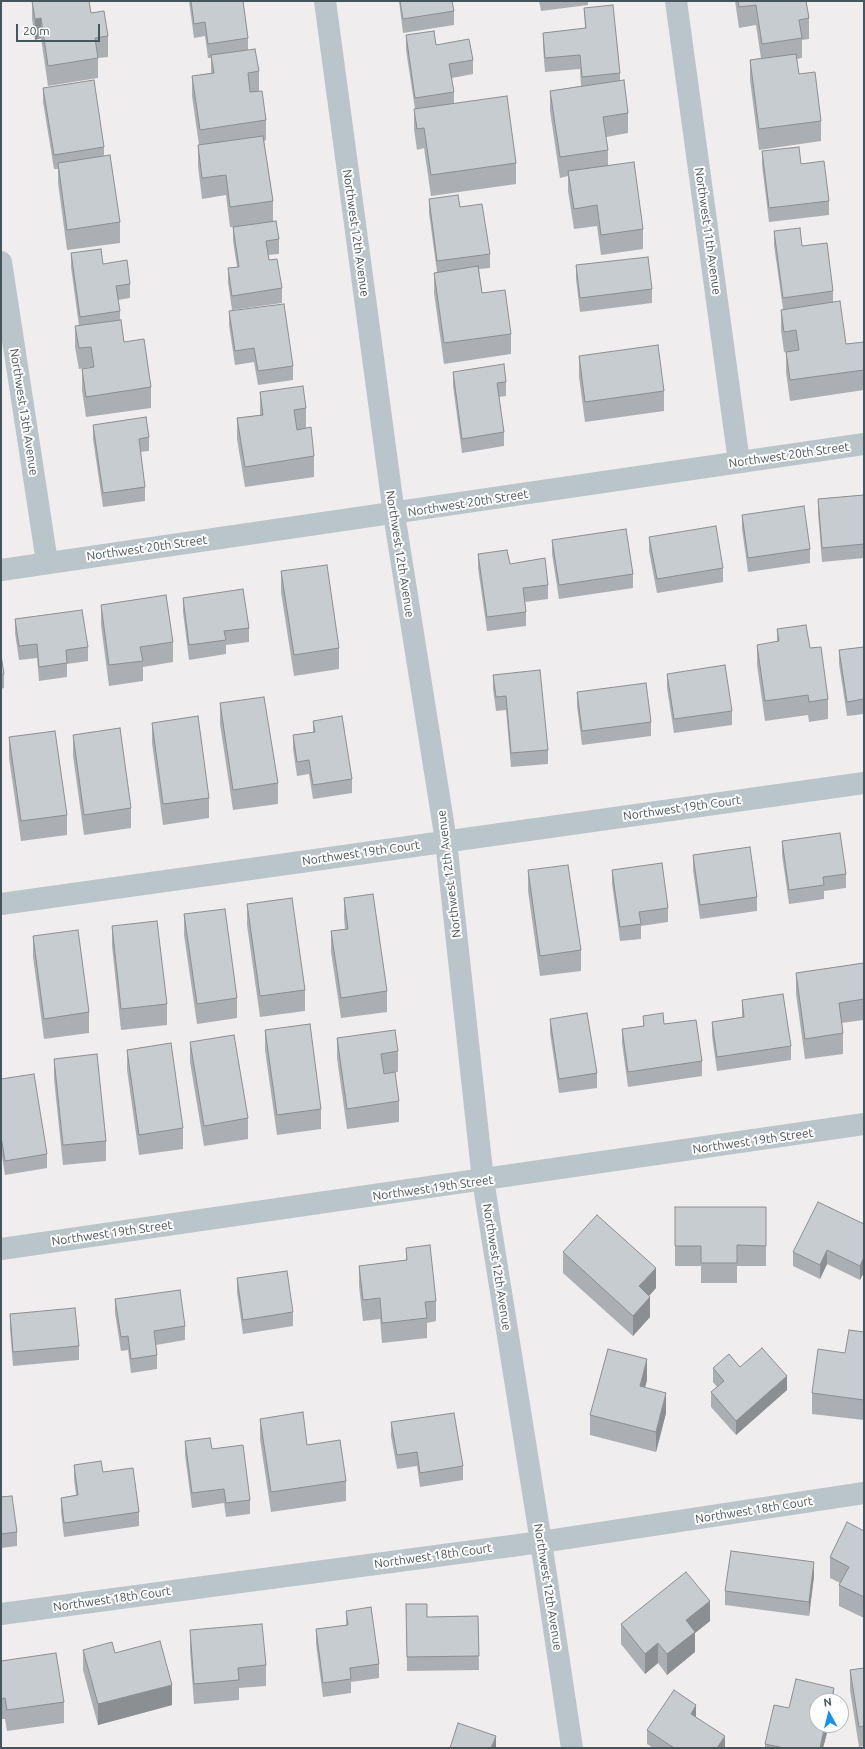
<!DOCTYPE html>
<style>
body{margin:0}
#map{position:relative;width:865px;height:1749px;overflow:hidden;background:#f0edee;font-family:Ubuntu,sans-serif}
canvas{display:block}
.frame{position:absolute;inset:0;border:2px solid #46555b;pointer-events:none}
.north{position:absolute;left:809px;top:1693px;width:40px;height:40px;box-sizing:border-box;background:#fff;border:1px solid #b5bbbd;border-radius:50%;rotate:353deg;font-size:11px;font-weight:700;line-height:16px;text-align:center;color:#46555b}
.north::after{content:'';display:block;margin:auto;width:14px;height:18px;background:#1793e1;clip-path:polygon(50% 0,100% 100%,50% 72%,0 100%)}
.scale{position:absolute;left:16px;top:24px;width:84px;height:18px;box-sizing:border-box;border:2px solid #46555b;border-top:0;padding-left:5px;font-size:12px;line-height:14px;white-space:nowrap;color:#46555b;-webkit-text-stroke:3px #fff;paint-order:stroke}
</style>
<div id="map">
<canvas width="865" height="1749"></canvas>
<div class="frame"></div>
<div class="north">N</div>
<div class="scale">20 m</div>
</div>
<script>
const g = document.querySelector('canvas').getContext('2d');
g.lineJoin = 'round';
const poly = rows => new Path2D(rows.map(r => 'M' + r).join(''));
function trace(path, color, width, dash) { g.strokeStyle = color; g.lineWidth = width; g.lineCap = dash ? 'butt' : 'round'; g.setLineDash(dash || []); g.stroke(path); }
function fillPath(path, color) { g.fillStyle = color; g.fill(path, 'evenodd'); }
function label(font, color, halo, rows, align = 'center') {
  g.font = font + ' Ubuntu,sans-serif'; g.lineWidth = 4; g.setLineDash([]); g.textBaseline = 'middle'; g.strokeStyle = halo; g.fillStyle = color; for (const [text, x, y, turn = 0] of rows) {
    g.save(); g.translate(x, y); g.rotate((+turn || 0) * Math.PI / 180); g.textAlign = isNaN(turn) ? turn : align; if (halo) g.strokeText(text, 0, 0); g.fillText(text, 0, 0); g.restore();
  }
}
trace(poly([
 [325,1,394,514,446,841,483,1180,541,1542,572,1748],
 [676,1,739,462],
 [1,262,47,562],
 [1,570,864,444],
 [1,904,864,783],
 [1,1614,541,1542,864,1493]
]), '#b9c5cb', 22);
trace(poly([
 [1,1249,864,1124]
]), '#b9c5cb', 22);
fillPath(poly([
 [32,1,89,1,91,13,108,36,108,57,98,58,98,78,48,86,41,38,35,40,32,19],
 [189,1,243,1,248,38,248,49,259,71,259,91,266,120,266,140,264,141,273,201,273,221,279,239,279,254,268,255,269,260,282,288,282,303,232,310,228,282,228,268,237,267,233,241,233,227,230,227,226,195,202,199,198,166,198,145,199,145,192,96,192,76,211,73,211,58,208,58,205,36,194,38],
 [399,1,452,1,454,11,454,25,403,33],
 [539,1,588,1,588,5,541,11],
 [735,1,806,1,809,18,809,39,802,40,802,58,797,59,799,74,821,121,821,141,759,150,750,80,750,60,761,58,756,25,739,28],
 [584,8,620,73,620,80,628,113,628,133,606,137,608,150,608,166,643,229,643,249,601,255,597,226,574,229,568,191,568,176,560,178,550,111,550,91,581,86,580,69,545,72,543,47,543,33,585,28],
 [406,35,436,45,473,60,473,74,452,78,454,92,454,103,516,163,516,184,431,196,424,148,417,150,414,129,414,109,415,109,406,50],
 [43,88,104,147,104,156,120,222,120,243,67,250,58,183,58,169,54,169,43,102],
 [762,151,801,164,829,201,829,215,769,222,762,165],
 [429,199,460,207,490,254,490,268,479,269,482,293,511,334,511,354,444,364,434,293,434,273,437,272,429,213],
 [774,231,833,291,833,302,846,344,864,342,864,390,790,401,786,372,786,352,796,351,784,352,781,330,781,310,783,309,774,245],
 [71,253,103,264,130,284,130,298,118,300,120,311,120,320,124,342,151,387,151,408,86,417,82,390,82,369,91,368,91,367,79,369,75,347,75,326,79,326,71,267],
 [576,265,652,289,652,303,580,312,576,279],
 [229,311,293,366,293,380,258,385,254,362,235,365,229,325],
 [579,356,664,391,664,411,585,422,579,377],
 [453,372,506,382,506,396,499,397,504,432,504,446,462,453,453,386],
 [260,392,306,408,306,428,314,456,314,477,245,487,237,439,237,418,260,415],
 [93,425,149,437,149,451,140,452,145,487,145,501,103,507,93,439],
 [864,495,864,558,822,562,818,513,818,499],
 [742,515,810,549,810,563,748,572,742,529],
 [649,537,723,568,723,582,657,593,649,551],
 [552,540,633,574,633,588,559,599,552,554],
 [478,554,510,564,548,585,548,599,525,602,526,612,526,626,487,631,478,568],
 [281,571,339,648,339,669,294,676,281,592],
 [183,598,249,628,249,642,226,645,226,654,189,660,183,612],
 [101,605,173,642,173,662,143,667,143,681,109,686,101,625],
 [15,619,88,647,88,661,67,664,67,677,39,681,37,658,19,660,15,633],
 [777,629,810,648,828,699,828,719,809,722,808,715,765,721,757,665,757,645,777,642],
 [864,647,864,714,847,716,839,664,839,650],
 [1,655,4,674,4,688,1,689],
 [667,674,732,711,732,725,674,733,667,688],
 [493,675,548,750,548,764,511,767,506,710,496,711,493,689],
 [577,692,651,722,651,736,582,745,577,706],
 [220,703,278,783,278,804,233,810,220,724],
 [313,721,352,779,352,793,313,799,309,774,297,776,293,749,293,735,313,732],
 [152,723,209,798,209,818,163,825,152,743],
 [73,735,131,808,131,828,84,835,73,756],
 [9,737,67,815,67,835,21,841,9,758],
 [782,841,846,874,846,888,824,891,824,899,789,904,782,855],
 [693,855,757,897,757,911,700,919,693,870],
 [528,870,581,950,581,971,540,976,528,891],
 [612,870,668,908,668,922,641,926,641,939,620,941,612,884],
 [344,898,387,991,387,1012,341,1018,331,952,331,931,345,929,344,918],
 [247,904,305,990,305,1011,260,1017,247,925],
 [184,914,237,998,237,1018,197,1024,184,935],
 [112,926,167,1004,167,1025,121,1030,112,946],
 [33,936,89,1012,89,1033,44,1039,33,957],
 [864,963,864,1020,841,1023,843,1033,843,1054,805,1059,796,994,796,973],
 [742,1000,791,1046,791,1060,717,1071,712,1036,712,1022,742,1017],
 [643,1016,664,1024,702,1061,702,1076,628,1087,622,1043,622,1029,643,1026],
 [550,1019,597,1073,597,1088,559,1093,550,1033],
 [265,1030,321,1109,321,1129,277,1135,265,1050],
 [337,1038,398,1051,398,1072,384,1074,399,1101,399,1122,347,1129,337,1058],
 [190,1042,248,1118,248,1139,204,1146,190,1062],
 [127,1050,183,1128,183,1149,139,1155,127,1070],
 [54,1059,106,1141,106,1161,63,1165,54,1079],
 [1,1079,47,1154,47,1168,5,1175,1,1150],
 [675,1207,766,1207,766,1266,737,1266,737,1283,701,1283,701,1266,675,1266],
 [864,1224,864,1272,860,1280,827,1264,820,1279,793,1266,793,1252],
 [406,1248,436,1301,436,1321,427,1323,427,1338,382,1343,380,1319,363,1321,359,1286,359,1266,406,1260],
 [563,1252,656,1288,649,1296,650,1317,633,1336,563,1273],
 [237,1278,293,1312,293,1326,243,1334,237,1292],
 [115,1299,185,1326,185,1340,156,1345,157,1355,157,1369,131,1373,128,1350,121,1351,115,1313],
 [10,1314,79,1346,79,1360,13,1366,10,1329],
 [864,1332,864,1420,812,1414,812,1393],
 [713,1368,787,1390,736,1435,711,1407,711,1392,717,1387,713,1382],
 [647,1380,645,1387,666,1413,656,1452,590,1435,590,1415],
 [260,1419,307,1445,346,1481,346,1501,271,1512,260,1439],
 [391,1422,463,1466,463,1480,420,1487,417,1466,397,1469,391,1436],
 [185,1441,212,1449,250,1500,250,1514,226,1517,224,1503,192,1508,185,1455],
 [74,1465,103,1472,139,1512,139,1526,64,1537,61,1512,61,1498,76,1495,74,1479],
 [1,1497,17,1532,17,1546,1,1548],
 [864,1531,864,1618,839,1606,839,1585,840,1583,830,1578,830,1557],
 [814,1576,809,1616,725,1605,725,1591],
 [406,1604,427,1617,478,1616,479,1670,407,1671],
 [346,1611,379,1664,379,1678,351,1682,351,1693,323,1697,316,1644,316,1629,346,1625],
 [710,1621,695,1633,695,1652,667,1675,658,1663,645,1674,621,1644,621,1624],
 [190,1630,266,1665,266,1686,239,1688,239,1700,194,1704,190,1651],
 [83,1650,115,1653,172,1705,98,1725,83,1670],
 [1,1661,64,1702,64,1723,7,1731,5,1719,1,1719],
 [864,1668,864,1746,859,1747,850,1690,850,1670],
 [834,1701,817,1725,829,1725,823,1748,765,1748,765,1744,789,1708],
 [696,1717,725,1748,653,1748,647,1744,647,1730]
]), '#abafb3');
fillPath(poly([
 [41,18,41,38,35,40,35,19],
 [827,1250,827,1264,820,1279,820,1265],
 [864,1257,864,1272,860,1280,860,1266],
 [656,1268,656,1288,639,1307,639,1286],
 [650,1297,650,1317,633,1336,633,1316],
 [647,1359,647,1380,640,1407,640,1386],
 [787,1376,787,1390,736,1435,736,1421],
 [666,1393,666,1413,656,1452,656,1432],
 [814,1562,814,1576,809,1616,809,1602],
 [710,1601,710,1621,695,1633,695,1652,667,1675,667,1654,686,1620],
 [658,1643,658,1663,645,1674,645,1654],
 [172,1685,172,1705,98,1725,98,1704],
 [834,1688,834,1701,831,1701],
 [696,1705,696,1719,691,1714],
 [825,1725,829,1725,823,1748,820,1748],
 [496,1736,496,1748,491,1748],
 [725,1736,725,1748,717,1748]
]), '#8b8f92');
const building = poly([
 [32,1,89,1,91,13,104,11,108,36,95,38,98,58,48,66,41,18,35,19,32,1],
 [191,1,243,1,248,38,208,44,205,22,194,24,191,1],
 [400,1,452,1,454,11,403,19,400,1],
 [738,1,806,1,809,18,799,20,802,38,762,44,756,5,739,7,738,1],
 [613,5,620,73,582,77,580,55,545,58,543,33,586,28,584,8,613,5],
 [434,31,436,45,469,39,473,60,449,64,454,92,415,98,406,35,434,31],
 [255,49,259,71,248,73,250,92,262,91,266,120,200,130,192,76,214,73,211,55,255,49],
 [796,54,799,74,815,72,821,121,759,129,750,60,796,54],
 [94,80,104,147,54,155,43,88,94,80],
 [624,80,628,113,603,117,608,150,560,157,550,91,624,80],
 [507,96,516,163,431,175,424,128,417,129,414,109,507,96],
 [263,136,273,201,230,207,226,175,202,178,198,145,263,136],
 [799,147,801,164,824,161,829,201,769,208,762,151,799,147],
 [110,155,120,222,67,230,58,163,110,155],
 [634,162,643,229,601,235,597,205,574,209,568,171,634,162],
 [458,195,460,207,482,204,490,254,437,261,429,199,458,195],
 [276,221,279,239,266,241,269,260,277,259,282,288,232,296,228,268,239,267,233,227,276,221],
 [800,228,802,246,827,243,833,291,783,298,774,231,800,228],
 [101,249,103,264,127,260,130,284,116,286,120,311,80,317,71,253,101,249],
 [648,257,652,289,580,298,576,265,648,257],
 [478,266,482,293,505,290,511,334,444,343,434,273,478,266],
 [840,301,846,344,864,342,864,370,790,380,786,352,799,350,796,330,784,332,781,310,840,301],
 [284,304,293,366,258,371,254,348,235,351,229,311,284,304],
 [121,320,124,342,144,339,151,387,86,397,82,369,94,367,91,347,79,348,75,326,121,320],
 [658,345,664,391,585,402,579,356,658,345],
 [504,364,506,382,497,383,504,432,462,439,453,372,504,364],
 [303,386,306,408,294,410,297,430,311,427,314,456,245,467,237,418,263,415,260,392,303,386],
 [146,417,149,437,139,439,145,487,103,493,93,425,146,417],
 [864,495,864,544,822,548,818,499,864,495],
 [804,506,810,549,748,558,742,515,804,506],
 [716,526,723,568,657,579,649,537,716,526],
 [626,529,633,574,559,585,552,540,626,529],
 [507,550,510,564,545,558,548,585,523,588,526,612,487,617,478,554,507,550],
 [327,565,339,648,294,655,281,571,327,565],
 [243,589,249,628,224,631,226,640,189,645,183,598,243,589],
 [166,595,173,642,140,647,143,661,109,665,101,605,166,595],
 [82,610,88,647,66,650,67,663,39,667,37,644,19,646,15,619,82,610],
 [806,625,810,648,821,647,828,699,809,702,808,695,765,701,757,645,779,641,777,629,806,625],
 [864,647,864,699,847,702,839,650,864,647],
 [1,655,4,674,1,675,1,655],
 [725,665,732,711,674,719,667,674,725,665],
 [540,670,548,750,511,753,506,696,496,697,493,675,540,670],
 [646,683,651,722,582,731,577,692,646,683],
 [264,697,278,783,233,790,220,703,264,697],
 [198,716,209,798,163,804,152,723,198,716],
 [342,716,352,779,313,785,309,760,297,762,293,735,315,732,313,721,342,716],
 [120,728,131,808,84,815,73,735,120,728],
 [55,731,67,815,21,821,9,737,55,731],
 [840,833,846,874,823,877,824,885,789,890,782,841,840,833],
 [750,847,757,897,700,905,693,855,750,847],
 [662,863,668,908,639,912,641,924,620,927,612,870,662,863],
 [568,865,581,950,540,956,528,870,568,865],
 [373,894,387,991,341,998,331,931,348,929,344,898,373,894],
 [292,898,305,990,260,996,247,904,292,898],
 [225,909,237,998,197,1004,184,914,225,909],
 [157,921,167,1004,121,1009,112,926,157,921],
 [78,930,89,1012,44,1019,33,936,78,930],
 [864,963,864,999,839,1003,843,1033,805,1039,796,973,864,963],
 [783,994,791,1046,717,1057,712,1022,744,1017,742,1000,783,994],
 [587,1013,597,1073,559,1079,550,1019,587,1013],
 [663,1013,664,1024,696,1020,702,1061,628,1072,622,1029,644,1026,643,1016,663,1013],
 [310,1024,321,1109,277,1115,265,1030,310,1024],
 [395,1030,398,1051,381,1054,384,1074,395,1072,399,1101,347,1109,337,1038,395,1030],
 [234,1035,248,1118,204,1126,190,1042,234,1035],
 [171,1043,183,1128,139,1135,127,1050,171,1043],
 [97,1054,106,1141,63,1145,54,1059,97,1054],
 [34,1074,47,1154,5,1161,1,1136,1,1079,34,1074],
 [818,1202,864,1224,864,1257,860,1266,827,1250,820,1265,793,1252,818,1202],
 [675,1207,766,1207,766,1246,737,1245,737,1263,701,1263,701,1246,675,1246,675,1207],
 [597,1215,656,1268,639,1286,650,1297,633,1316,563,1252,597,1215],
 [430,1245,436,1301,425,1302,427,1318,382,1323,380,1298,363,1300,359,1266,407,1260,406,1248,430,1245],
 [287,1271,293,1312,243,1320,237,1278,287,1271],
 [180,1290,185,1326,154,1331,157,1355,131,1359,128,1336,121,1337,115,1299,180,1290],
 [75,1308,79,1346,13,1352,10,1314,75,1308],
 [849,1330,864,1332,864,1400,812,1393,818,1349,845,1353,849,1330],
 [762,1348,787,1376,736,1421,711,1392,724,1381,713,1368,729,1354,740,1367,762,1348],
 [608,1349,647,1359,640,1386,666,1393,656,1432,590,1415,608,1349],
 [303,1412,307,1445,340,1440,346,1481,271,1492,260,1419,303,1412],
 [454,1413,463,1466,420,1473,417,1452,397,1455,391,1422,454,1413],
 [210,1438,212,1449,243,1445,250,1500,226,1503,224,1489,192,1493,185,1441,210,1438],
 [101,1461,103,1472,133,1468,139,1512,64,1523,61,1498,78,1495,74,1465,101,1461],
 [12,1496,17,1532,1,1534,1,1497,12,1496],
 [847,1522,864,1531,864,1597,839,1585,849,1567,830,1557,847,1522],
 [731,1551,814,1562,809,1602,725,1591,731,1551],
 [686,1572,710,1601,686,1620,695,1632,667,1654,658,1643,645,1654,621,1624,686,1572],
 [406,1604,427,1604,427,1617,478,1616,479,1656,407,1657,406,1604],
 [371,1607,379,1664,350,1668,351,1679,323,1683,316,1629,348,1625,346,1611,371,1607],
 [262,1624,266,1665,238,1668,239,1680,194,1684,190,1630,262,1624],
 [160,1641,172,1685,98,1704,83,1650,112,1642,115,1653,160,1641],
 [56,1653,64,1702,7,1710,5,1698,1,1699,1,1661,56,1653],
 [864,1668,864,1726,859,1727,850,1670,864,1668],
 [796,1679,834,1688,831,1701,817,1701,817,1725,825,1725,820,1748,784,1748,765,1744,774,1705,789,1708,796,1679],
 [674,1690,696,1705,691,1714,725,1736,717,1748,674,1748,647,1730,674,1690],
 [458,1723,496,1736,491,1748,450,1748,458,1723]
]);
fillPath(building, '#c7ccd0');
trace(building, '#8b8f92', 1);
label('12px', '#46555b', '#fff', [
 ["Northwest 11th Avenue",708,231,82],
 ["Northwest 12th Avenue",356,233,82],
 ["Northwest 13th Avenue",24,412,81],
 ["Northwest 20th Street",789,455,-8],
 ["Northwest 20th Street",468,503,-9],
 ["Northwest 20th Street",147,548,-8],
 ["Northwest 12th Avenue",400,554,81],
 ["Northwest 19th Court",682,808,-8],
 ["Northwest 19th Court",361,853,-8],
 ["Northwest 12th Avenue",449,874,-97],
 ["Northwest 19th Street",753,1141,-8],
 ["Northwest 19th Street",433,1188,-8],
 ["Northwest 19th Street",112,1233,-8],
 ["Northwest 12th Avenue",497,1267,81],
 ["Northwest 18th Court",754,1510,-9],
 ["Northwest 18th Court",433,1556,-8],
 ["Northwest 12th Avenue",548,1587,81],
 ["Northwest 18th Court",112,1599,-8]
]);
</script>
